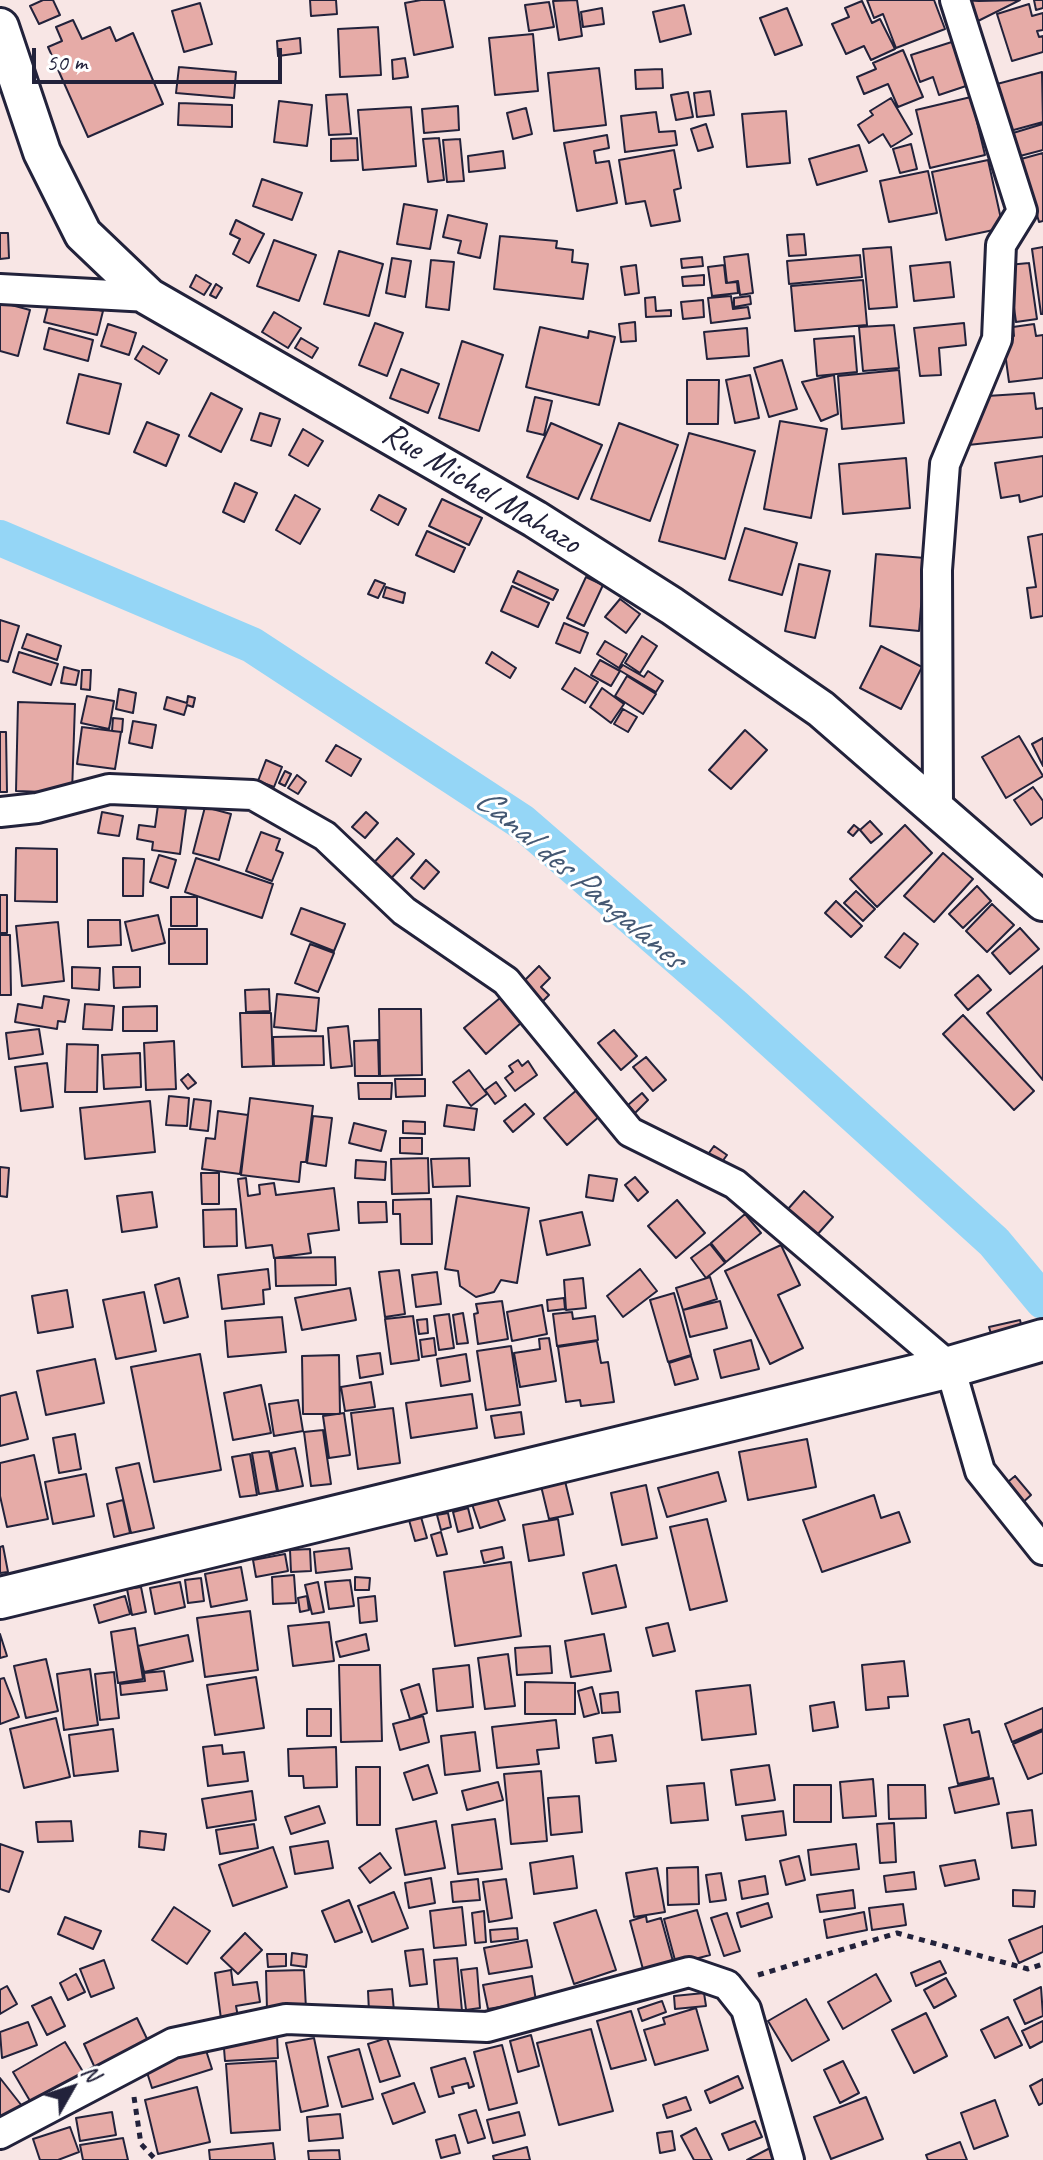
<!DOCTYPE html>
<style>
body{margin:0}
#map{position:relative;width:1043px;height:2160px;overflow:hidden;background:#f8e6e5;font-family:Caveat,sans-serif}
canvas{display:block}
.north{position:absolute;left:32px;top:2048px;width:80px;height:80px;-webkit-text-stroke:6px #fff;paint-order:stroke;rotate:51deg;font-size:22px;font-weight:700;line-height:32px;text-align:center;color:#22223b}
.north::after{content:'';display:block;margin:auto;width:28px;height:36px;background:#22223b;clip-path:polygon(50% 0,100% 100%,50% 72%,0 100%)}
.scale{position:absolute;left:32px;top:48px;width:250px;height:36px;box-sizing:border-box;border:4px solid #22223b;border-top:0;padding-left:10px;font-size:24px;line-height:28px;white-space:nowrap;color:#22223b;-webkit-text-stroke:6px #fff;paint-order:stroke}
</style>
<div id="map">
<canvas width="1043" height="2160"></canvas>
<div class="north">N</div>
<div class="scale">50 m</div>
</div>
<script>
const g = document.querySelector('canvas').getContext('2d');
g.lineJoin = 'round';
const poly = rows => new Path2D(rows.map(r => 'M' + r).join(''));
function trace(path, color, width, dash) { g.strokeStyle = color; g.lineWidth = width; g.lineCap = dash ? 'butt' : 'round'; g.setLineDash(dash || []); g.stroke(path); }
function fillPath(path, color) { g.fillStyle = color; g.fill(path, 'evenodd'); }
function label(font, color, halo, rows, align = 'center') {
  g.font = font + ' Caveat,sans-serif'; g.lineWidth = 6; g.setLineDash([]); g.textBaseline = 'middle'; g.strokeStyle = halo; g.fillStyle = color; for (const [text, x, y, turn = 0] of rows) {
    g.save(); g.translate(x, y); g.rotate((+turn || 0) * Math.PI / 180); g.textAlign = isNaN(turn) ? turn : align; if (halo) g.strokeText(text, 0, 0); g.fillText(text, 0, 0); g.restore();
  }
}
trace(poly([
 [0,538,252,645,522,822,734,1006,994,1242,1043,1301]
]), '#95d6f6', 36);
const building = poly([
 [43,0,53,0,60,15,39,24,30,6,43,0],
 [310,0,336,0,337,14,311,16,310,0],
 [421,0,444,0,453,47,414,55,405,3,421,0],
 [577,0,582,36,559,40,553,1,577,0],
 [867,0,934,0,945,29,896,48,883,14,874,18,867,0],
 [960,0,979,1,1020,0,972,24,960,0],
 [1034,0,1043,0,1043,8,1036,10,1034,0],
 [862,1,872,23,880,19,895,49,871,60,864,46,846,54,832,24,849,17,845,8,862,1],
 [549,2,554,27,529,31,525,5,549,2],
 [200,3,212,44,184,52,172,11,200,3],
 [1029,4,1032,16,1043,13,1043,30,1037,31,1039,37,1043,36,1043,52,1012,61,997,14,1029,4],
 [684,5,691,34,660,42,653,12,684,5],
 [602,8,604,24,583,27,581,12,602,8],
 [787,8,802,45,775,55,760,18,787,8],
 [73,20,82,39,110,27,116,41,133,33,163,104,88,137,48,47,62,41,56,27,73,20],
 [378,27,381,75,340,77,338,29,378,27],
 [533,34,538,91,495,95,489,38,533,34],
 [300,38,301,53,278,56,277,41,300,38],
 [958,40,972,84,939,95,933,77,920,82,911,55,958,40],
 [903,50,923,97,898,107,888,84,864,94,857,77,876,69,873,63,903,50],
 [405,58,408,77,393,79,392,60,405,58],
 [179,67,236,72,234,98,176,93,179,67],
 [599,68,606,125,554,131,548,73,599,68],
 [662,69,663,88,636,89,635,70,662,69],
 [1042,72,1043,122,1010,131,997,84,1042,72],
 [710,91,714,115,697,117,694,93,710,91],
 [688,92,693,117,676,120,671,95,688,92],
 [347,94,351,134,329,135,326,95,347,94],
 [971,97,985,155,930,168,916,110,971,97],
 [891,98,912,134,891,147,883,134,869,143,858,125,873,115,870,111,891,98],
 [279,101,312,105,307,146,274,142,279,101],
 [179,103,232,105,232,127,178,125,179,103],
 [458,106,459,130,424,133,422,109,458,106],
 [411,107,416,166,363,170,358,110,411,107],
 [526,108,532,134,513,139,507,113,526,108],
 [786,111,790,163,747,167,742,114,786,111],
 [656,112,659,132,675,131,677,145,625,152,621,116,656,112],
 [706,124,713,147,698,151,691,129,706,124],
 [1043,124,1043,150,1020,156,1013,133,1043,124],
 [607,135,609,148,594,151,596,163,609,161,617,203,577,211,564,143,607,135],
 [357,138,358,160,331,161,331,139,357,138],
 [439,138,444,180,428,182,423,139,439,138],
 [460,139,464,181,447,182,443,140,460,139],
 [911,144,917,169,900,173,893,149,911,144],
 [859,145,867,171,817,185,809,159,859,145],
 [674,150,681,188,674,190,680,221,651,226,645,201,626,204,619,160,674,150],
 [503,151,505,168,469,172,468,156,503,151],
 [1043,153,1043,221,1039,222,1021,159,1043,153],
 [988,160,1003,228,946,240,932,172,988,160],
 [928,171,937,213,889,222,880,181,928,171],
 [262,179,302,193,292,220,253,206,262,179],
 [404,204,437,210,430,249,397,244,404,204],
 [448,215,487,224,480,258,458,253,461,241,443,237,448,215],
 [236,220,264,234,249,263,233,254,240,239,230,234,236,220],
 [0,233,8,233,9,258,0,259,0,233],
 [804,234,806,255,789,256,787,235,804,234],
 [500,236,557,241,556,248,573,250,572,262,588,264,583,299,494,289,500,236],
 [274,240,316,255,299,301,257,286,274,240],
 [891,247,897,307,869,309,863,249,891,247],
 [1043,247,1043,314,1041,314,1032,249,1043,247],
 [339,251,383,264,369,316,324,304,339,251],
 [748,254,753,293,740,295,738,281,727,283,724,257,748,254],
 [860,255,862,277,789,284,787,261,860,255],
 [702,257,703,266,682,268,681,259,702,257],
 [392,258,411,261,405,297,386,293,392,258],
 [431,260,454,262,449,310,426,307,431,260],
 [950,262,954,297,914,301,910,266,950,262],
 [1029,263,1037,319,1016,322,1008,265,1029,263],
 [636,265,639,293,625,295,621,267,636,265],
 [724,265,726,283,737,282,738,293,712,296,708,267,724,265],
 [196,275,211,284,204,295,190,287,196,275],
 [704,275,704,285,683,286,682,277,704,275],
 [863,280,867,325,795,331,791,286,863,280],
 [216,284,222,288,216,298,210,295,216,284],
 [731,296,733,309,748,307,750,318,711,323,708,298,731,296],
 [750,296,751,304,734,307,734,298,750,296],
 [655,297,656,311,671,310,671,316,646,317,645,298,655,297],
 [50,298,103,311,97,335,44,322,50,298],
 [703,300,704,317,683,319,681,302,703,300],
 [0,302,30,310,18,356,0,351,0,302],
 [274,312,301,328,288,348,262,332,274,312],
 [635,322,636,341,621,342,619,324,635,322],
 [375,323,403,333,387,376,359,365,375,323],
 [964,323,966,345,939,348,941,375,920,376,914,328,964,323],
 [108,324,136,333,129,355,101,346,108,324],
 [1034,324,1036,336,1043,335,1043,378,1009,382,1003,338,1014,336,1013,327,1034,324],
 [894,325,899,368,863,371,859,327,894,325],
 [540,327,588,338,589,331,615,337,599,405,526,387,540,327],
 [49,328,93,340,88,361,44,349,49,328],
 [747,328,749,356,707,359,704,332,747,328],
 [854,336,857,372,817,376,814,339,854,336],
 [301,338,318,348,312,358,295,348,301,338],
 [462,341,503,355,479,431,439,418,462,341],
 [143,346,167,360,159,374,135,359,143,346],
 [782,360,797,409,769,417,754,368,782,360],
 [401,369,439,384,428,413,390,398,401,369],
 [899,370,904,423,842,429,838,376,899,370],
 [79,374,121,384,109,434,67,423,79,374],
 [750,375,759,418,735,423,726,380,750,375],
 [834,375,838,414,821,421,802,382,834,375],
 [687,380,719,380,718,424,687,424,687,380],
 [211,393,242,409,221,452,189,436,211,393],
 [1034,393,1036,409,1043,408,1043,437,968,445,987,396,1034,393],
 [535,397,552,401,544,435,527,431,535,397],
 [260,413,280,419,271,446,251,440,260,413],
 [780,421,827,429,811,518,764,509,780,421],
 [147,422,179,435,166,466,134,452,147,422],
 [551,423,602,445,578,499,527,477,551,423],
 [619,423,678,445,650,521,591,499,619,423],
 [303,429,323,441,308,466,289,455,303,429],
 [689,433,755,451,725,559,659,541,689,433],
 [1043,456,1043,496,1020,502,1019,495,1001,498,995,463,1043,456],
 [906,458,910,508,843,514,839,464,906,458],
 [235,483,257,493,244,522,223,512,235,483],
 [295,495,320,509,300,544,276,530,295,495],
 [379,495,406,509,398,525,371,510,379,495],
 [442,499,482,518,469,545,429,526,442,499],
 [745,528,797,543,782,595,729,580,745,528],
 [427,531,465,548,454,572,416,555,427,531],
 [1043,534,1043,616,1031,618,1027,588,1036,587,1028,537,1043,534],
 [876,554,925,558,919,631,870,626,876,554],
 [799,564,830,571,815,638,785,631,799,564],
 [518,571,558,590,553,600,513,582,518,571],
 [586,577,603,585,584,626,567,618,586,577],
 [375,580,385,584,378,598,368,594,375,580],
 [512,586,549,603,538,627,501,611,512,586],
 [386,587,405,593,403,603,383,597,386,587],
 [620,599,640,614,626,633,605,617,620,599],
 [0,620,19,626,8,662,0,660,0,620],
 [564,623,588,633,580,653,556,643,564,623],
 [27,634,61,646,57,660,22,648,27,634],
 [642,636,657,646,640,673,625,663,642,636],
 [605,641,627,654,619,668,597,654,605,641],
 [881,646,922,667,901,709,860,688,881,646],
 [19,652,58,664,51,685,13,672,19,652],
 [492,652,516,668,510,678,486,663,492,652],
 [600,660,620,671,611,686,591,675,600,660],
 [623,665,644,677,648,671,663,681,656,692,619,670,623,665],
 [64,667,79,671,76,685,61,683,64,667],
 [575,668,598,682,585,703,562,689,575,668],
 [82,670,91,670,90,690,81,689,82,670],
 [627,676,656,694,643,714,615,696,627,676],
 [602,688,624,704,611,723,590,707,602,688],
 [119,689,136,693,133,713,116,709,119,689],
 [87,696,114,701,109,729,81,723,87,696],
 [188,696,195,698,193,707,187,705,184,715,164,709,167,697,187,703,188,696],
 [18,702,75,704,72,793,16,791,18,702],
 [623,709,637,717,628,732,614,724,623,709],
 [113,718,123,719,122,732,112,731,113,718],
 [133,721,156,725,152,748,129,743,133,721],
 [82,727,121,732,115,769,77,764,82,727],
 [745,730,767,750,731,789,709,770,745,730],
 [0,732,6,732,7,792,0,792,0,732],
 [1019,736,1043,776,1006,798,982,757,1019,736],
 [1043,738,1043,766,1032,744,1043,738],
 [336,745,361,759,351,776,326,761,336,745],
 [266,760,282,767,274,787,258,781,266,760],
 [285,771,291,774,285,786,279,783,285,771],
 [297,775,306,782,298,794,288,788,297,775],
 [1033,787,1043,801,1043,817,1031,825,1014,800,1033,787],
 [158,805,186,809,180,854,152,850,153,842,137,839,139,825,155,827,158,805],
 [205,807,231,814,219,860,193,853,205,807],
 [102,812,123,816,119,836,98,833,102,812],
 [366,812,378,823,365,838,352,827,366,812],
 [870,821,882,834,871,843,860,830,870,821],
 [854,825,859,829,853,836,848,832,854,825],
 [905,825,932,853,877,907,850,879,905,825],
 [261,832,280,839,276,850,283,853,272,881,246,871,261,832],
 [397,838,414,854,383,887,366,871,397,838],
 [16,848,57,849,57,902,15,901,16,848],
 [943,853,973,879,934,922,904,896,943,853],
 [159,855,176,860,168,888,150,882,159,855],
 [123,858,144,859,143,896,123,896,123,858],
 [196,858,273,884,262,918,185,892,196,858],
 [426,860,439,872,424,889,411,878,426,860],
 [977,886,991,901,963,928,949,914,977,886],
 [856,891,875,909,863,921,844,903,856,891],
 [0,895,7,895,7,933,0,933,0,895],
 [171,897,197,897,197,926,171,926,171,897],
 [836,901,862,926,851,937,825,913,836,901],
 [992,904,1014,925,987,952,966,931,992,904],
 [301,908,345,924,334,951,291,934,301,908],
 [158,915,165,943,132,951,125,922,158,915],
 [88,920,120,920,121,945,88,947,88,920],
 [58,922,64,981,22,986,16,926,58,922],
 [1020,928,1039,949,1010,974,992,953,1020,928],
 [169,929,207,929,207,964,169,964,169,929],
 [904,933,918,944,900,968,885,957,904,933],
 [0,935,10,935,11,995,0,995,0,935],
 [310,944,334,953,318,992,295,983,310,944],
 [539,966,550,978,541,987,549,995,537,1007,518,987,539,966],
 [1043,966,1043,1080,987,1013,1043,966],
 [72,967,100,968,99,990,72,988,72,967],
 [113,967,140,967,140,987,114,988,113,967],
 [978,975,991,990,968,1010,955,995,978,975],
 [269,989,270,1011,246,1012,245,990,269,989],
 [277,994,319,998,316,1031,274,1027,277,994],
 [44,996,69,1000,65,1022,58,1021,57,1029,15,1022,18,1004,42,1008,44,996],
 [500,998,521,1023,486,1054,464,1028,500,998],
 [85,1004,114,1006,112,1030,83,1029,85,1004],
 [157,1006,157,1031,123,1031,123,1007,157,1006],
 [379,1009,421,1009,422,1075,380,1076,379,1009],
 [240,1013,271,1013,273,1066,242,1067,240,1013],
 [963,1015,1034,1091,1014,1110,943,1034,963,1015],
 [348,1026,352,1066,331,1068,328,1028,348,1026],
 [39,1029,43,1054,9,1059,6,1033,39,1029],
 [614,1030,637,1056,621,1070,598,1043,614,1030],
 [323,1036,324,1065,274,1066,273,1037,323,1036],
 [378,1040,379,1076,355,1076,354,1041,378,1040],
 [174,1041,176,1089,146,1090,144,1043,174,1041],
 [67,1044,98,1045,97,1092,65,1092,67,1044],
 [140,1053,141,1087,104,1089,102,1055,140,1053],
 [646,1057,666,1080,653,1091,633,1067,646,1057],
 [518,1060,522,1066,528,1061,537,1075,515,1091,505,1078,513,1072,509,1066,518,1060],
 [47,1063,53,1107,21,1111,15,1067,47,1063],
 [469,1070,487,1094,471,1106,453,1082,469,1070],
 [188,1074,196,1083,188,1089,181,1080,188,1074],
 [395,1079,425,1079,425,1096,396,1097,395,1079],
 [496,1082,506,1096,495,1104,485,1090,496,1082],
 [358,1083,392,1083,391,1099,359,1099,358,1083],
 [578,1089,601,1115,567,1145,544,1118,578,1089],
 [642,1093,648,1100,635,1113,628,1105,642,1093],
 [169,1096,189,1098,187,1126,166,1125,169,1096],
 [250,1098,313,1106,306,1162,301,1162,299,1182,241,1175,250,1098],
 [194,1099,211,1101,208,1131,190,1129,194,1099],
 [150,1101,155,1152,85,1159,80,1108,150,1101],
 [525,1104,534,1114,513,1132,504,1121,525,1104],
 [447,1105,477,1109,474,1130,444,1126,447,1105],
 [218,1111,248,1115,240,1174,202,1169,206,1138,215,1139,218,1111],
 [313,1116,332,1118,326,1166,307,1163,313,1116],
 [403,1121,425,1122,425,1134,403,1133,403,1121],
 [354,1123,386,1131,381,1151,349,1143,354,1123],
 [400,1138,422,1138,422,1154,400,1153,400,1138],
 [714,1146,727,1155,719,1166,706,1157,714,1146],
 [428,1158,429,1193,392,1194,391,1159,428,1158],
 [469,1158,470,1186,433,1187,431,1159,469,1158],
 [356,1160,386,1162,385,1180,355,1178,356,1160],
 [0,1167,9,1168,7,1197,0,1196,0,1167],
 [201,1173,219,1173,219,1204,202,1204,201,1173],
 [589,1175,617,1179,613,1201,586,1197,589,1175],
 [635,1177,648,1192,638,1201,625,1185,635,1177],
 [246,1178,248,1196,260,1194,259,1185,274,1183,276,1195,334,1188,339,1230,308,1234,311,1253,274,1258,272,1245,246,1248,238,1179,246,1178],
 [804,1191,833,1217,817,1235,788,1209,804,1191],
 [152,1192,157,1227,122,1232,117,1196,152,1192],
 [457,1196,529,1208,517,1283,501,1280,494,1292,476,1297,460,1286,458,1271,445,1269,457,1196],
 [431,1199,432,1244,401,1244,400,1214,393,1214,393,1200,431,1199],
 [677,1200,705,1233,676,1258,648,1226,677,1200],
 [358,1202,386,1202,387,1222,359,1223,358,1202],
 [236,1209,237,1246,204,1247,203,1210,236,1209],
 [582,1212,590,1245,547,1255,540,1221,582,1212],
 [745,1214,761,1233,726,1262,711,1243,745,1214],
 [710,1244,725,1263,706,1278,691,1258,710,1244],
 [781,1245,800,1285,778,1295,803,1348,770,1364,725,1271,781,1245],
 [335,1257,336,1285,276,1286,275,1258,335,1257],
 [268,1269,270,1289,263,1290,264,1304,222,1309,218,1275,268,1269],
 [640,1269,657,1291,623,1317,607,1296,640,1269],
 [399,1270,405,1314,385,1317,379,1272,399,1270],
 [437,1272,441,1304,416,1307,412,1275,437,1272],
 [710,1277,717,1299,683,1310,676,1288,710,1277],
 [179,1278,188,1317,164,1323,155,1285,179,1278],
 [583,1278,586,1308,566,1310,564,1280,583,1278],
 [350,1288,356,1320,302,1330,295,1298,350,1288],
 [67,1290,73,1327,38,1333,32,1296,67,1290],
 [144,1292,156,1351,116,1359,103,1300,144,1292],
 [674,1293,691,1355,668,1362,650,1300,674,1293],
 [564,1298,565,1309,548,1311,547,1300,564,1298],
 [502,1301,508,1339,478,1344,474,1314,478,1313,476,1304,502,1301],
 [720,1301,727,1328,690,1337,683,1310,720,1301],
 [542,1305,547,1334,512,1341,507,1312,542,1305],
 [572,1312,573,1319,595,1316,598,1340,557,1346,553,1314,572,1312],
 [463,1313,468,1343,457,1344,453,1315,463,1313],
 [449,1314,454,1348,439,1350,434,1316,449,1314],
 [413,1316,419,1360,391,1364,385,1319,413,1316],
 [282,1317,286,1352,228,1357,225,1321,282,1317],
 [427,1319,428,1333,419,1334,417,1320,427,1319],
 [1020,1320,1024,1337,994,1344,989,1327,1020,1320],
 [434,1338,436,1355,422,1357,420,1340,434,1338],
 [549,1338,556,1381,520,1387,514,1353,540,1349,539,1339,549,1338],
 [751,1340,759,1369,721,1378,714,1350,751,1340],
 [597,1341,601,1363,608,1362,614,1402,581,1406,580,1400,566,1402,558,1347,597,1341],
 [511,1346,520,1405,486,1410,477,1351,511,1346],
 [380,1353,383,1374,360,1378,357,1356,380,1353],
 [200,1354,221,1470,154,1482,131,1367,200,1354],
 [466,1354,470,1381,441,1386,437,1359,466,1354],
 [339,1355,340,1414,303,1414,302,1356,339,1355],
 [691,1356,698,1379,675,1385,669,1363,691,1356],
 [95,1359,104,1403,46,1415,37,1371,95,1359],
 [371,1382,375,1407,345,1411,341,1387,371,1382],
 [261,1385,271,1433,233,1440,224,1393,261,1385],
 [16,1392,28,1439,0,1446,0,1396,16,1392],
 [472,1394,477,1428,411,1438,406,1403,472,1394],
 [298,1400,303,1431,274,1436,269,1404,298,1400],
 [393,1408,400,1463,358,1469,351,1413,393,1408],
 [521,1412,524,1434,495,1438,491,1416,521,1412],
 [344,1413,350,1455,329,1458,323,1416,344,1413],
 [323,1430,331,1484,311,1486,304,1432,323,1430],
 [75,1434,81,1469,59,1473,53,1438,75,1434],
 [807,1439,816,1487,748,1500,739,1452,807,1439],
 [295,1448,303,1486,278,1491,271,1453,295,1448],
 [269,1451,277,1491,259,1494,252,1453,269,1451],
 [250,1454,257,1495,240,1497,232,1457,250,1454],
 [34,1455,48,1519,7,1527,0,1496,0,1463,34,1455],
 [139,1463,154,1528,131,1533,116,1468,139,1463],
 [718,1472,726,1501,667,1517,658,1488,718,1472],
 [86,1474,94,1516,53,1524,45,1482,86,1474],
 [1015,1476,1031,1495,1020,1505,1003,1486,1015,1476],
 [565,1481,573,1514,549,1519,541,1486,565,1481],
 [646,1485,657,1538,622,1545,611,1493,646,1485],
 [496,1495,505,1520,480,1528,472,1504,496,1495],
 [874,1495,881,1518,899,1512,910,1542,822,1572,803,1520,874,1495],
 [123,1500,130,1533,114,1537,107,1504,123,1500],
 [468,1508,473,1528,458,1532,453,1512,468,1508],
 [448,1513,451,1527,441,1530,437,1515,448,1513],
 [421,1517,427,1538,415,1541,409,1520,421,1517],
 [558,1519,564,1555,529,1561,523,1525,558,1519],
 [707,1519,727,1601,690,1610,670,1527,707,1519],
 [441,1532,447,1554,437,1556,431,1535,441,1532],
 [3,1546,8,1572,0,1573,0,1547,3,1546],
 [502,1547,504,1558,484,1563,481,1551,502,1547],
 [349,1548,352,1569,316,1573,314,1552,349,1548],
 [310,1549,311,1571,291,1572,290,1550,310,1549],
 [285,1554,288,1571,256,1577,253,1560,285,1554],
 [511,1562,521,1636,455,1646,444,1572,511,1562],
 [616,1565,626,1607,592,1614,583,1573,616,1565],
 [241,1567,247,1600,211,1607,205,1574,241,1567],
 [294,1575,296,1603,273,1604,272,1577,294,1575],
 [355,1577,370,1578,369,1590,355,1590,355,1577],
 [201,1578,204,1601,188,1603,185,1580,201,1578],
 [350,1580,354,1606,329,1609,325,1582,350,1580],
 [180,1582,185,1607,155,1614,150,1588,180,1582],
 [318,1582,324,1612,312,1614,305,1585,318,1582],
 [141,1587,146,1612,132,1615,127,1589,141,1587],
 [125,1596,130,1614,99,1623,94,1605,125,1596],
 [307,1596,309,1610,300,1612,298,1598,307,1596],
 [375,1596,377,1621,360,1623,358,1598,375,1596],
 [250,1611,258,1670,205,1677,197,1618,250,1611],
 [329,1622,334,1661,293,1666,288,1626,329,1622],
 [668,1623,675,1651,653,1656,646,1628,668,1623],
 [135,1628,143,1679,118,1683,111,1632,135,1628],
 [0,1634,7,1656,0,1658,0,1634],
 [366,1634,369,1650,340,1657,336,1642,366,1634],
 [604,1634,611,1671,571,1677,565,1641,604,1634],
 [188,1635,193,1661,144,1672,138,1646,188,1635],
 [550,1646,552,1673,517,1675,515,1648,550,1646],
 [508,1654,515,1706,485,1709,478,1658,508,1654],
 [46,1659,58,1711,26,1718,14,1666,46,1659],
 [904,1661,908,1696,888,1697,889,1708,866,1710,862,1665,904,1661],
 [339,1665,380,1665,382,1741,341,1742,339,1665],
 [469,1665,473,1707,437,1711,433,1669,469,1665],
 [90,1669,98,1725,64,1730,57,1674,90,1669],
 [164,1671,167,1690,121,1695,120,1684,145,1681,144,1673,164,1671],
 [114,1672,119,1718,100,1720,95,1674,114,1672],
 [256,1677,264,1728,215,1735,207,1685,256,1677],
 [4,1678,19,1717,0,1724,0,1679,4,1678],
 [525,1682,575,1683,575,1714,525,1714,525,1682],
 [419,1684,427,1713,410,1719,401,1690,419,1684],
 [750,1685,756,1734,702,1740,696,1691,750,1685],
 [592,1687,599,1713,584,1717,578,1691,592,1687],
 [618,1692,620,1712,602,1713,600,1694,618,1692],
 [834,1702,838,1727,813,1731,810,1706,834,1702],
 [1043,1708,1043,1729,1012,1742,1005,1724,1043,1708],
 [307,1709,331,1709,331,1736,307,1736,307,1709],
 [423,1716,429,1742,400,1750,393,1724,423,1716],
 [56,1718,70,1777,24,1788,10,1729,56,1718],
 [969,1719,972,1733,979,1731,989,1777,958,1784,944,1725,969,1719],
 [556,1720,559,1748,537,1750,539,1764,497,1768,492,1727,556,1720],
 [113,1729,118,1771,74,1776,69,1735,113,1729],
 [1043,1731,1043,1773,1028,1779,1013,1744,1043,1731],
 [475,1732,480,1771,445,1775,441,1736,475,1732],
 [612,1735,616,1761,596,1763,593,1738,612,1735],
 [222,1745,223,1754,244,1752,248,1781,208,1786,203,1747,222,1745],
 [336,1747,337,1787,304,1788,303,1776,289,1776,288,1749,336,1747],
 [428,1765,437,1793,413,1800,404,1773,428,1765],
 [769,1765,775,1800,736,1805,731,1770,769,1765],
 [356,1767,380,1767,380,1825,357,1825,356,1767],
 [541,1771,547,1841,511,1844,504,1774,541,1771],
 [993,1778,999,1804,955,1813,949,1788,993,1778],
 [873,1779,876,1816,843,1818,840,1782,873,1779],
 [498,1782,503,1800,467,1810,462,1791,498,1782],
 [704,1783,708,1820,671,1823,667,1786,704,1783],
 [794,1785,831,1785,831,1822,794,1822,794,1785],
 [888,1785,925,1785,926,1818,889,1819,888,1785],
 [252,1791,256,1820,207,1828,202,1799,252,1791],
 [579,1796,582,1832,551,1835,548,1798,579,1796],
 [319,1806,325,1823,291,1834,285,1817,319,1806],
 [1032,1810,1036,1845,1012,1848,1007,1813,1032,1810],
 [783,1811,786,1835,746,1840,742,1816,783,1811],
 [495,1819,502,1869,458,1874,452,1825,495,1819],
 [71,1821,73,1841,38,1842,36,1822,71,1821],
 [436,1821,445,1868,405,1875,396,1829,436,1821],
 [894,1823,896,1862,880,1863,877,1824,894,1823],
 [254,1824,258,1848,220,1854,216,1830,254,1824],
 [140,1831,166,1834,164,1850,139,1847,140,1831],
 [328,1841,333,1868,295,1874,290,1847,328,1841],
 [0,1844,23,1852,9,1892,0,1889,0,1844],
 [856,1844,859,1869,811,1875,808,1850,856,1844],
 [273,1847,287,1887,233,1906,219,1865,273,1847],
 [380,1853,391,1868,370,1883,359,1868,380,1853],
 [573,1856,577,1888,534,1894,530,1863,573,1856],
 [799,1856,805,1880,786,1885,780,1861,799,1856],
 [975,1860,979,1879,945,1886,940,1866,975,1860],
 [698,1867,699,1904,668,1905,667,1868,698,1867],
 [657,1868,665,1912,634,1917,626,1873,657,1868],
 [914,1872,916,1889,886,1892,884,1876,914,1872],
 [721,1873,726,1900,710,1902,706,1875,721,1873],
 [765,1876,768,1894,742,1899,739,1881,765,1876],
 [431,1878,435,1903,409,1908,405,1883,431,1878],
 [478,1879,480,1900,453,1902,451,1882,478,1879],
 [506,1879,512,1918,489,1922,483,1882,506,1879],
 [853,1890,855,1908,820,1912,817,1895,853,1890],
 [1013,1890,1035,1891,1034,1907,1013,1906,1013,1890],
 [394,1892,408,1928,372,1942,358,1906,394,1892],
 [349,1900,362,1932,335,1942,322,1911,349,1900],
 [768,1903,772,1917,741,1927,737,1913,768,1903],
 [903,1904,906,1925,872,1930,869,1908,903,1904],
 [174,1907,210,1931,187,1964,152,1940,174,1907],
 [462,1907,466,1945,434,1948,430,1911,462,1907],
 [596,1910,616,1970,574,1984,554,1923,596,1910],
 [697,1910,710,1955,676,1964,664,1919,697,1910],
 [484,1911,486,1942,475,1943,472,1913,484,1911],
 [864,1912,867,1930,827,1938,824,1920,864,1912],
 [727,1913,740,1951,724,1956,711,1918,727,1913],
 [646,1916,647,1922,661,1918,674,1965,644,1973,630,1921,646,1916],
 [65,1917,101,1931,93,1949,58,1934,65,1917],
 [1043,1926,1043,1952,1019,1963,1009,1940,1043,1926],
 [517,1928,518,1939,491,1942,490,1930,517,1928],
 [245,1933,262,1950,238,1974,221,1958,245,1933],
 [527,1940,532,1967,489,1974,484,1948,527,1940],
 [423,1949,427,1984,410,1986,405,1951,423,1949],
 [292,1953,307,1955,306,1967,291,1965,292,1953],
 [267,1954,286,1954,286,1966,268,1967,267,1954],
 [457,1958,462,2011,439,2013,434,1960,457,1958],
 [104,1960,114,1988,91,1997,80,1969,104,1960],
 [940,1961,946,1973,916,1986,911,1973,940,1961],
 [477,1968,480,2008,466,2010,461,1970,477,1968],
 [231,1970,233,1985,257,1982,260,2002,236,2006,238,2017,221,2019,215,1973,231,1970],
 [304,1970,306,2009,267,2010,266,1971,304,1970],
 [76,1974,85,1992,68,2000,60,1983,76,1974],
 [876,1974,891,2001,843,2029,828,2002,876,1974],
 [532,1976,536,2001,488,2009,483,1985,532,1976],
 [946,1978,956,1996,934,2008,924,1990,946,1978],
 [7,1986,17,2004,0,2014,0,1990,7,1986],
 [1041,1987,1043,2016,1025,2024,1014,2000,1041,1987],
 [392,1989,394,2011,369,2012,368,1991,392,1989],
 [704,1993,706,2006,675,2009,674,1996,704,1993],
 [51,1997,65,2026,47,2035,32,2006,51,1997],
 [806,1999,829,2040,792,2061,768,2021,806,1999],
 [662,2001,666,2012,642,2021,638,2009,662,2001],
 [696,2008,708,2050,655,2065,644,2030,665,2024,663,2018,696,2008],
 [631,2011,646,2060,611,2069,597,2021,631,2011],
 [926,2013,947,2056,914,2073,892,2030,926,2013],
 [1008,2017,1022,2045,995,2058,981,2030,1008,2017],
 [137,2018,149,2043,95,2068,84,2044,137,2018],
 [1043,2021,1043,2041,1030,2048,1022,2031,1043,2021],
 [28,2022,37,2045,2,2058,0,2032,28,2022],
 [591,2029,613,2111,559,2125,537,2043,591,2029],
 [277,2034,278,2058,225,2061,223,2036,277,2034],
 [531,2035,539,2066,518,2072,510,2041,531,2035],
 [314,2038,328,2106,301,2112,286,2043,314,2038],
 [387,2038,400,2076,380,2082,368,2044,387,2038],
 [203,2041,212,2069,152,2088,143,2060,203,2041],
 [65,2042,85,2075,33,2106,13,2072,65,2042],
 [502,2045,517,2103,489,2110,474,2052,502,2045],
 [359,2049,373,2099,342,2107,328,2057,359,2049],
 [465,2058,474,2086,469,2088,468,2083,452,2087,454,2093,439,2097,431,2068,465,2058],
 [276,2061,280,2130,231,2133,226,2064,276,2061],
 [843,2061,859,2093,840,2103,824,2070,843,2061],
 [738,2076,743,2088,710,2103,705,2091,738,2076],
 [0,2078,22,2106,0,2123,0,2078],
 [1043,2079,1043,2103,1039,2105,1030,2086,1043,2079],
 [414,2083,425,2112,393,2124,382,2094,414,2083],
 [197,2087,210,2142,158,2154,145,2100,197,2087],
 [686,2097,691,2110,667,2118,663,2105,686,2097],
 [866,2097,883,2139,831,2159,814,2117,866,2097],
 [995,2100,1008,2136,974,2149,961,2113,995,2100],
 [476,2110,485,2138,468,2143,459,2115,476,2110],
 [112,2112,116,2135,80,2141,76,2118,112,2112],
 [519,2112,525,2135,493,2143,487,2120,519,2112],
 [340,2114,343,2138,309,2141,307,2117,340,2114],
 [755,2121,762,2137,729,2150,722,2134,755,2121],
 [70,2127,79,2152,58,2160,40,2160,33,2139,70,2127],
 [696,2128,712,2160,694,2160,681,2136,696,2128],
 [672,2131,675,2150,660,2153,657,2133,672,2131],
 [455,2135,460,2153,441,2158,436,2140,455,2135],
 [123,2138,128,2160,83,2160,80,2145,123,2138],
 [960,2142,967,2160,928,2160,926,2155,960,2142],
 [273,2143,275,2160,210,2160,209,2150,273,2143],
 [527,2147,530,2160,494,2160,493,2156,527,2147],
 [770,2148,777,2160,747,2160,770,2148],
 [339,2150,340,2160,309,2160,308,2151,339,2150]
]);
fillPath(building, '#e6aba7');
trace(building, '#22223b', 2);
const minor = poly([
 [0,289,149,297],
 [938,809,937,570,945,464,997,339,1001,245,1022,211,955,0],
 [0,812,37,808,109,789,253,795,325,836,404,911,506,981,630,1132,735,1184,950,1367,980,1471,1043,1550],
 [0,2134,173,2043,286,2019,487,2027,689,1972,727,1985,746,2009,789,2160]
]);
const tertiary = poly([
 [0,27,42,152,83,234,149,297,535,519,672,606,821,709,1043,902]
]);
const secondary = poly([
 [0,1598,950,1367,1043,1340]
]);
trace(minor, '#22223b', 34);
trace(tertiary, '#22223b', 42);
trace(secondary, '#22223b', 46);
trace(poly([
 [758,1975,897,1933,1028,1969,1043,1964],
 [134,2097,141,2144,156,2160]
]), '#22223b', 5, [6, 6]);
trace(minor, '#fff', 28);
trace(tertiary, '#fff', 36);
trace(secondary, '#fff', 40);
label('34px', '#22223b', '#fff', [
 ["Rue Michel Mahazo",481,489,31]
]);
label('italic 36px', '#445873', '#fff', [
 ["Canal des Pangalanes",579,879,40]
]);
</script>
